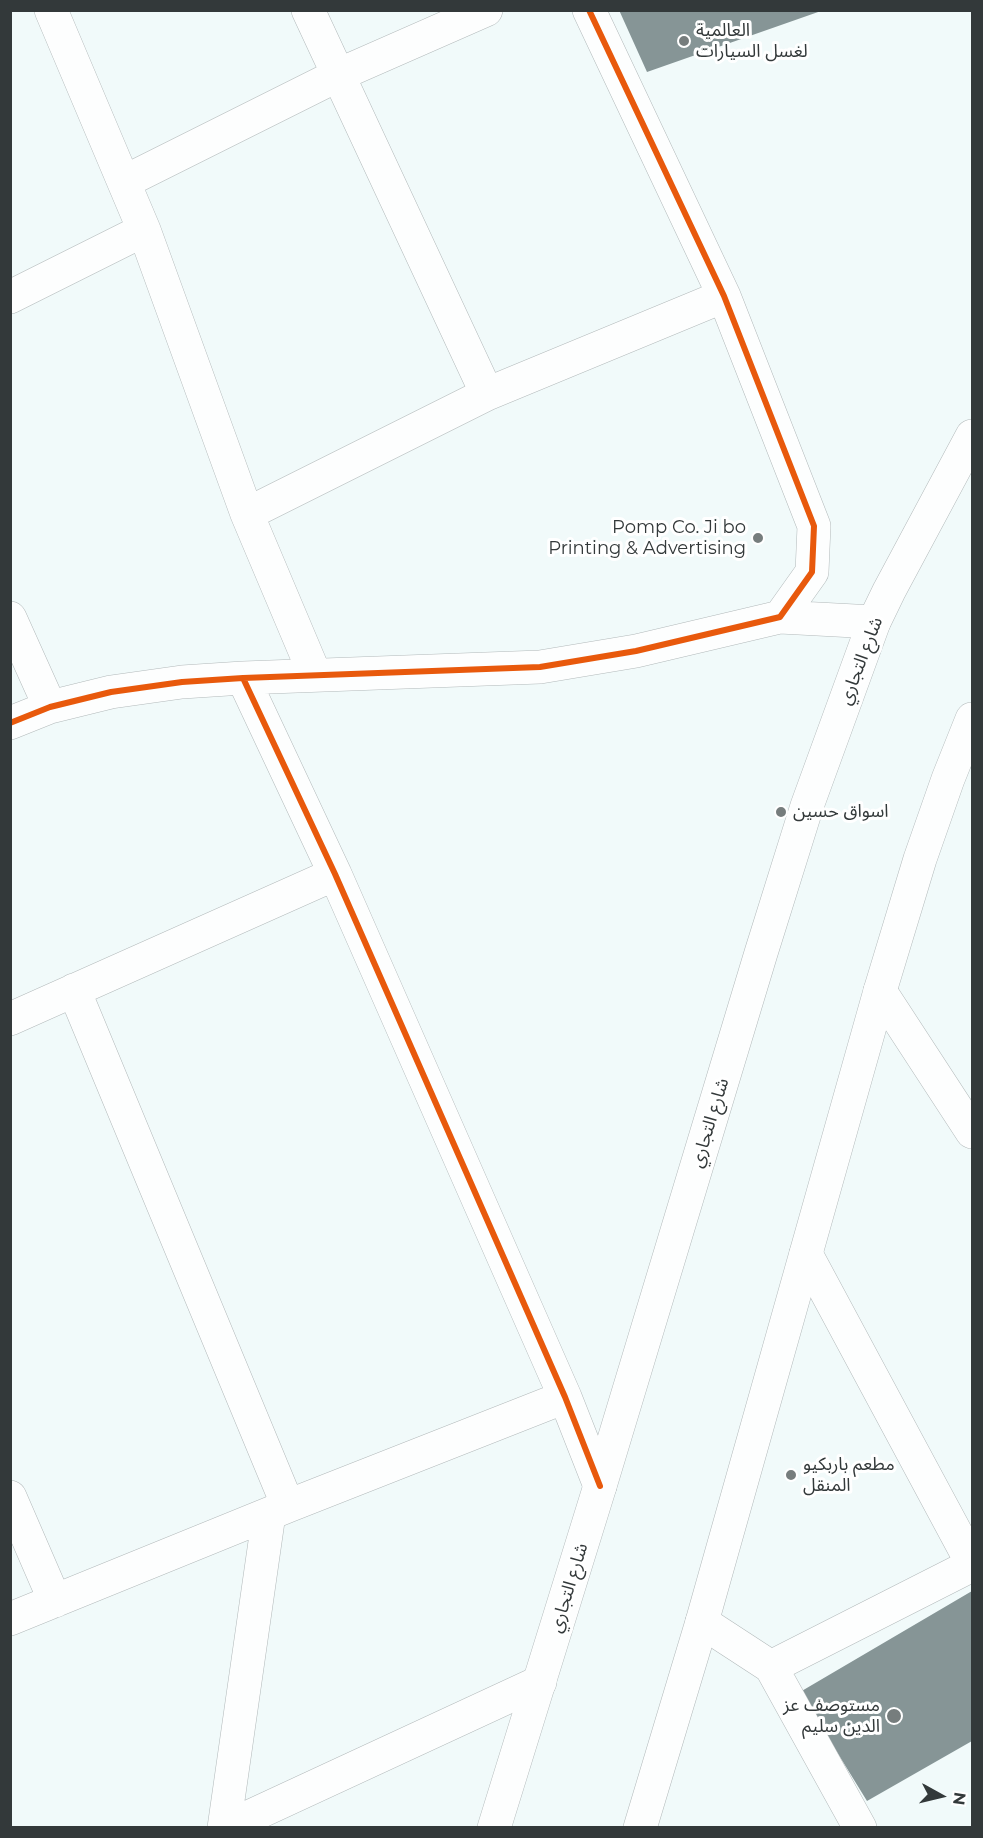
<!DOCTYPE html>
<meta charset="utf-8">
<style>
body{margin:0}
#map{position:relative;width:983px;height:1838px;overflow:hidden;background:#f1fafa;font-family:Montserrat,sans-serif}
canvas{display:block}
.frame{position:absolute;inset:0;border:12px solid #33393a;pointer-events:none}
.north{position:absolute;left:911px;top:1766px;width:60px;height:60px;-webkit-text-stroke:4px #fff;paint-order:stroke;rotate:98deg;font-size:16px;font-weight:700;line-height:24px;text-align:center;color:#33393a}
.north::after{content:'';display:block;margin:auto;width:21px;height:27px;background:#33393a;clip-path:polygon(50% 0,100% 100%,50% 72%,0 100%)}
</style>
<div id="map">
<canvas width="983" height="1838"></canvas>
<div class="frame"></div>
<div class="north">N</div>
</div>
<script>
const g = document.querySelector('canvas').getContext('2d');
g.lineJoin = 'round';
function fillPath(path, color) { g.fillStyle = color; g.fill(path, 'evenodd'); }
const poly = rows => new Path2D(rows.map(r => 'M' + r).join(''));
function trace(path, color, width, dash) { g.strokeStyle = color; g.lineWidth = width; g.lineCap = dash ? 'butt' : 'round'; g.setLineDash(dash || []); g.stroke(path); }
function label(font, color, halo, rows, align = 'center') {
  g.font = font + ' Montserrat,"Noto Sans Arabic",sans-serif'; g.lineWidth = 6; g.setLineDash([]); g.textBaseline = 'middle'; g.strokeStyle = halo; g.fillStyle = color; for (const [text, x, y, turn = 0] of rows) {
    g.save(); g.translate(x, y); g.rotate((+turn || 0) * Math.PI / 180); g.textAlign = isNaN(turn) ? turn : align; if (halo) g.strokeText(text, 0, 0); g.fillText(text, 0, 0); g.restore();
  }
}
fillPath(poly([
 [619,10,821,10,821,11,647,72],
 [972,1591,972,1741,867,1801,800,1692]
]), '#869596');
const minor = poly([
 [51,10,144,230,247,514,315,675],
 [308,10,487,394],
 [124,182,338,75,486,10],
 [10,297,144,230],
 [247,514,487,394,724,296],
 [780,617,874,622],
 [10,618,50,707],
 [243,678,335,874,565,1397,600,1486],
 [10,723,50,707,111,692,182,682,243,678,540,667,636,651,780,617,812,572,814,526,724,296,589,10],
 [74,990,288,1506],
 [880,991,972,1132],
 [10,1019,335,874],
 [806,1254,972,1563],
 [10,1497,55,1601],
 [10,1619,288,1506,565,1397],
 [702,1622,771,1667,860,1828],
 [771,1667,972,1565],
 [224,1828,269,1514],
 [225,1828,540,1682]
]);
const major = poly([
 [494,1828,600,1486,761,953,807,806,874,622,889,591,972,436],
 [640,1828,702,1622,880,991,920,859,948,779,972,719]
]);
trace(minor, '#b2b9ba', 34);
trace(major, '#b2b9ba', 34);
trace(minor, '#fdfefe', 33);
trace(major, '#fdfefe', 33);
trace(poly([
 [243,678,335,874,565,1397,600,1486],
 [10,723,50,707,111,692,182,682,243,678,540,667,636,651,780,617,812,572,814,526,724,296,589,10]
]), '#e8590c', 6);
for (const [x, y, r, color] of [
 [684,41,6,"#767d7d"],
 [758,538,6,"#767d7d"],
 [781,812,6,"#767d7d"],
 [791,1475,6,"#767d7d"],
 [894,1716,8,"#767d7d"]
]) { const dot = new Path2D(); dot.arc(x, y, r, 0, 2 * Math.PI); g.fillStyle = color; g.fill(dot); trace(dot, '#fff', 2); }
label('18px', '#33393a', '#fff', [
 ["العالمية",696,31],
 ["لغسل السيارات",696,52],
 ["Pomp Co. Ji bo",746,528,"right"],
 ["Printing & Advertising",746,549,"right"],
 ["اسواق حسين",793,812],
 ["مطعم باربكيو",803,1465],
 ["المنقل",803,1486],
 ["مستوصف عز",880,1706,"right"],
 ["الدين سليم",880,1727,"right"]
], 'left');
label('18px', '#33393a', '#fff', [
 ["شارع التجاري",861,661,-69],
 ["شارع التجاري",710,1123,-73],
 ["شارع التجاري",569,1588,-73]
]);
</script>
